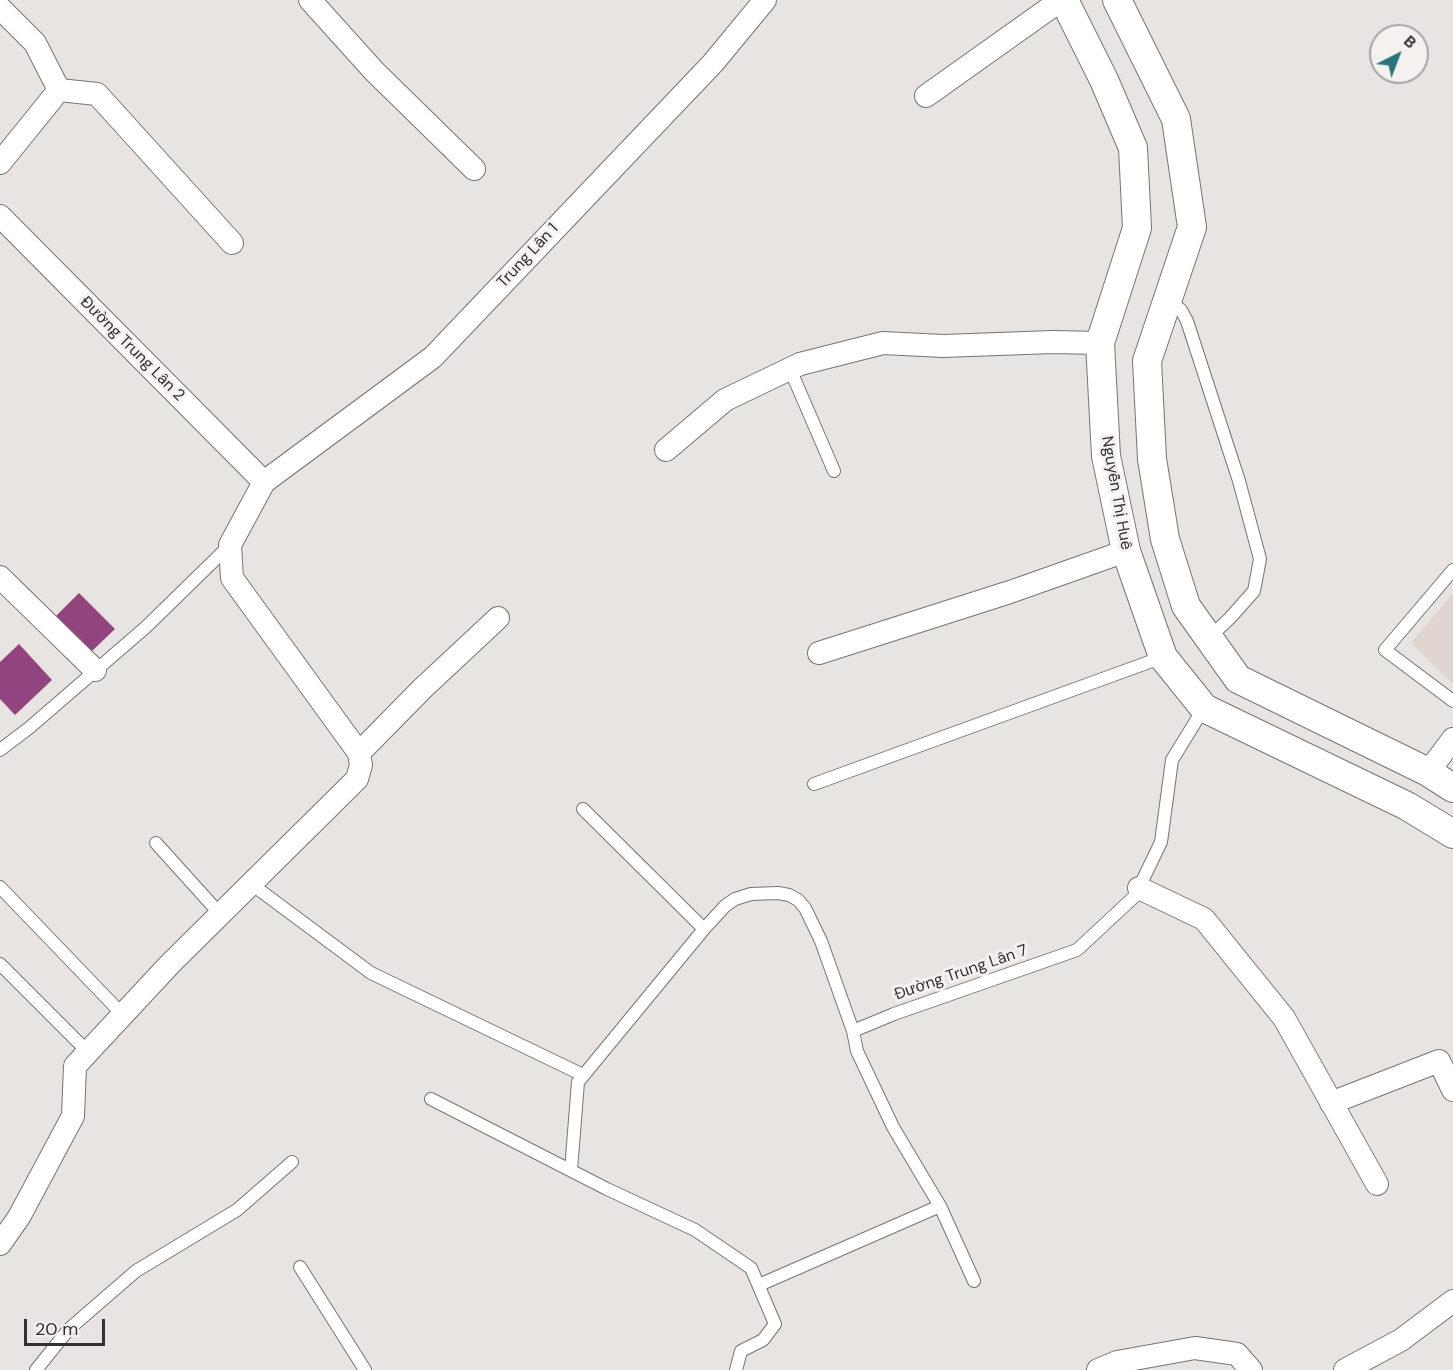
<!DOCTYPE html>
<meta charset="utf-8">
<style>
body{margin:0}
#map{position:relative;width:1453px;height:1370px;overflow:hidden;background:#e7e4e2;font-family:"DM Sans",sans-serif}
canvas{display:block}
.north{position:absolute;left:1369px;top:24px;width:60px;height:60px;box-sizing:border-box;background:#f4f1ef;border:2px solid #a6a4a3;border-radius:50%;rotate:42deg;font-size:16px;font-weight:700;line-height:24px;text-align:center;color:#323030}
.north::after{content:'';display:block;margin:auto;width:21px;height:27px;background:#2b737c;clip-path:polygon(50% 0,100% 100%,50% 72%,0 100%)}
.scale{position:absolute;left:24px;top:1319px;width:81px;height:27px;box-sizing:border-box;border:3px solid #323030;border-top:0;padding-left:8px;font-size:18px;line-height:21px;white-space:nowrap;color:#323030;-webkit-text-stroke:4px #f4f1ef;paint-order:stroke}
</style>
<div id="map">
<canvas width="1453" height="1370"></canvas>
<div class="north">B</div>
<div class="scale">20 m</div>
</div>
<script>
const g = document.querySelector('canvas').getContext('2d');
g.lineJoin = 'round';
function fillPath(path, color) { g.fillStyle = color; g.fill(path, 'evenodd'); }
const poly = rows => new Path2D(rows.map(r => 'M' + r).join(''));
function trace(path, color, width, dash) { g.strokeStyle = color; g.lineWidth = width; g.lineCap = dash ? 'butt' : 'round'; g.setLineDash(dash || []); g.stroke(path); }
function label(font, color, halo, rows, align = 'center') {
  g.font = font + ' "DM Sans",sans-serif'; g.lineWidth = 6; g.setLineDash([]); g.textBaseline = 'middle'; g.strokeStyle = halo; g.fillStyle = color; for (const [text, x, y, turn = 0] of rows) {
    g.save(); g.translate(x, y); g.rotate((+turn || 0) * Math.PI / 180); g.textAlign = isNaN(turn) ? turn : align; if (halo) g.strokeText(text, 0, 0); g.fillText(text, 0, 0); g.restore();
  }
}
fillPath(poly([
 [1453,593,1453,684,1411,643]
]), '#e0d6cf');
fillPath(poly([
 [79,593,115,629,91,652,56,616],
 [19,644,52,680,15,715,0,699,0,662]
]), '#92447e');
const service = poly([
 [1168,300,1181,310,1187,321,1239,481,1260,559,1254,591,1230,618,1209,638],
 [790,369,834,471],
 [1453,570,1385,650,1453,701],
 [0,750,29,728,146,627,230,545],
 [814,784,1163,657],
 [583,809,704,929],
 [156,843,220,914],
 [250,883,371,973,583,1075],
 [0,887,123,1015],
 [0,964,88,1052],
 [431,1099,607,1189,695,1230,751,1268,775,1324,763,1340,741,1351,736,1370],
 [571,1170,578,1082,704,929,725,906,735,899,751,894,778,893,789,895,798,900,805,908,821,941,853,1031],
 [300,1267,365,1370],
 [974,1281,940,1206,893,1127,857,1051,853,1031,894,1014,1077,950,1135,896,1161,842,1172,760,1204,708],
 [759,1285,940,1206],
 [36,1370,69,1329,136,1271,237,1210,292,1162]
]);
const minor = poly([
 [310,0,374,71,474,169],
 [0,8,35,43,59,90,0,163],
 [59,90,97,94,232,243],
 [926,96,1061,0],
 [0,216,264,482],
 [666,450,725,400,800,364,883,343,943,346,1053,342,1100,343],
 [0,577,95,670],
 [819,653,1010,592,1126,551],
 [359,753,423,688,498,618],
 [1428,772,1453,739],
 [1139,888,1204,919,1284,1018,1377,1184],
 [1331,1103,1439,1061,1453,1090],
 [0,1244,19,1217,73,1116,75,1066,170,964,357,779,361,765,359,753,232,578,230,545,264,482,433,357,713,63,765,0],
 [1098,1370,1117,1362,1195,1348,1237,1354,1251,1370],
 [1345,1370,1401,1340,1453,1301]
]);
const tertiary = poly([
 [1064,0,1104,80,1133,148,1137,228,1100,343,1106,456,1126,551,1163,657,1204,708,1407,806,1453,834],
 [1117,0,1176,119,1192,227,1147,361,1152,459,1165,539,1186,606,1238,679,1428,772,1453,788]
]);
trace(service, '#777472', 14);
trace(minor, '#777472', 24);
trace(tertiary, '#777472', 30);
trace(service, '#fff', 12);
trace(minor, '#fff', 22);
trace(tertiary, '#fff', 28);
label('16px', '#323030', '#f4f1ef', [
 ["Trung Lân 1",528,256,-47],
 ["Đường Trung Lân 2",132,349,45],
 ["Nguyễn Thị Huê",1116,493,80],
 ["Đường Trung Lân 7",961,973,-19]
]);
</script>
